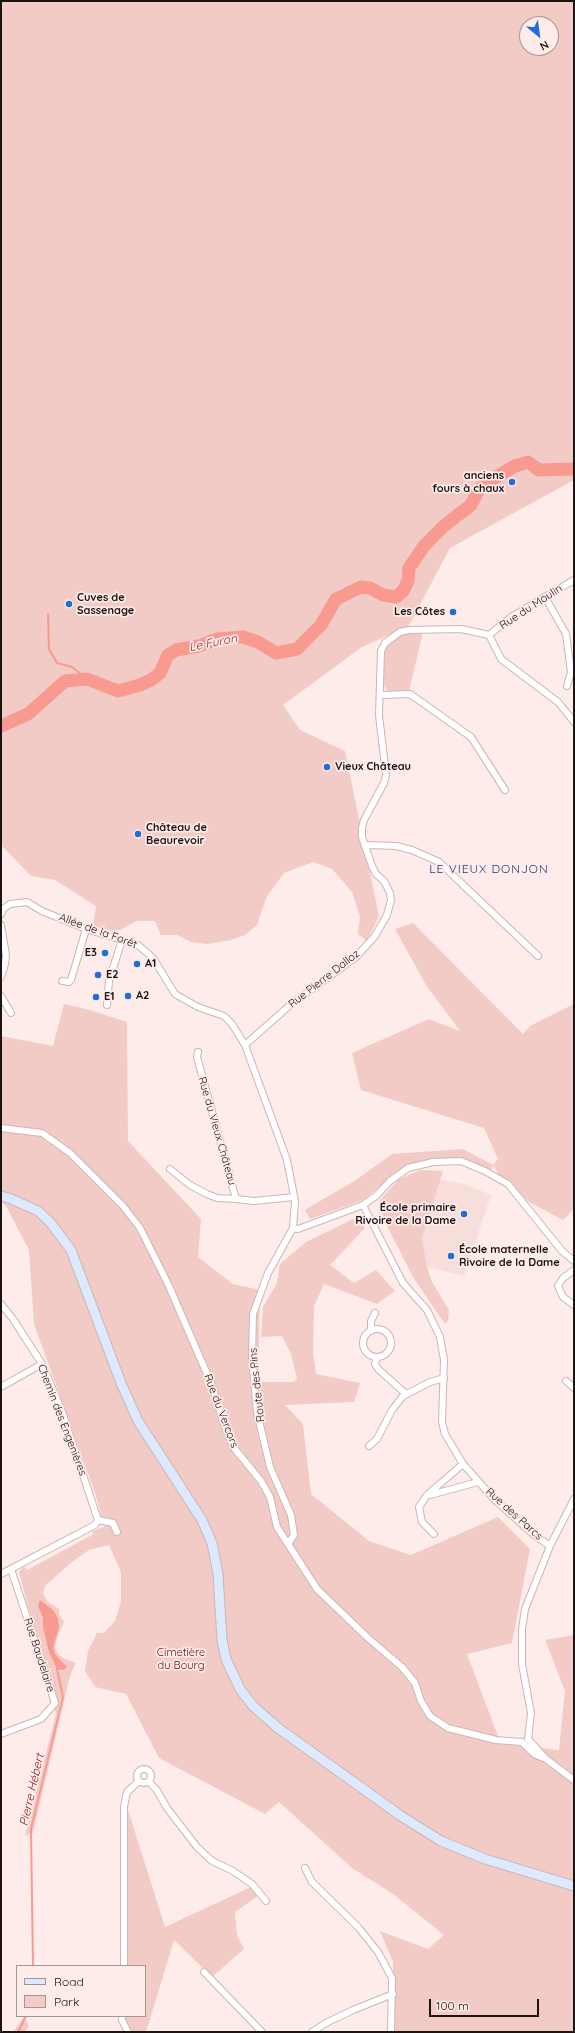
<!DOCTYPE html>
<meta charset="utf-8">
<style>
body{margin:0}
#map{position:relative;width:575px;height:2033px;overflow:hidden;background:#feecea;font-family:Quicksand,sans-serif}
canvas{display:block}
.frame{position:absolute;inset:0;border:2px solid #1c1413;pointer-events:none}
.legend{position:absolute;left:16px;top:1965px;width:130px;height:52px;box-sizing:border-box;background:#feecea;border:1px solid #a49694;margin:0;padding:5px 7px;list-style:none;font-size:12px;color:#1c1413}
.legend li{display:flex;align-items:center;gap:8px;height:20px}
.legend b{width:20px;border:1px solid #a49694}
.north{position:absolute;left:519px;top:16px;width:40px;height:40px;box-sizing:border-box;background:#feecea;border:1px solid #a49694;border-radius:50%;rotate:151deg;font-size:11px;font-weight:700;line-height:16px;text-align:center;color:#1c1413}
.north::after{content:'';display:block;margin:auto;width:14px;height:18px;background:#216dd8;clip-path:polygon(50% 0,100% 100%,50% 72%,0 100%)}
.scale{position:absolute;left:429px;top:1999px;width:110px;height:18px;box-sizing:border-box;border:2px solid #1c1413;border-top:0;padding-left:5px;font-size:12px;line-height:14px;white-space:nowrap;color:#1c1413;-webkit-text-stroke:3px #feecea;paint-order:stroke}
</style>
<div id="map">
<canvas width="575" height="2033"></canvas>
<div class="frame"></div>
<ul class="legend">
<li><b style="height:5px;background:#ddeafe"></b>Road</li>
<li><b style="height:11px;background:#f2cbc6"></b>Park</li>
</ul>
<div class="north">N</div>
<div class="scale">100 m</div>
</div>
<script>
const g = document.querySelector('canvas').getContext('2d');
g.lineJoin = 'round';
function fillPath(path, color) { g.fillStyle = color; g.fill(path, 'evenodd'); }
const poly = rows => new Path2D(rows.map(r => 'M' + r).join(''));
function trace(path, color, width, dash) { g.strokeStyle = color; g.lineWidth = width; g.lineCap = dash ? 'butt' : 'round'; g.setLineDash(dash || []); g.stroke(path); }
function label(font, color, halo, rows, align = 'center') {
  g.font = font + ' Quicksand,sans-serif'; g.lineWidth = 3.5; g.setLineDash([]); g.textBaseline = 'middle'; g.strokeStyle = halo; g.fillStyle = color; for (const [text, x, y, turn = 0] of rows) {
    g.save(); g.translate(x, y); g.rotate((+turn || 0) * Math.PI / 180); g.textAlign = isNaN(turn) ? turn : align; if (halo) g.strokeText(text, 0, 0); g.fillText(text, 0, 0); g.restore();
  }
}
fillPath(poly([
 [431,1178,465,1184,491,1195,464,1276,427,1267,415,1244]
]), '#f7dedb');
fillPath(poly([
 [1,1,574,1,574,480,450,548,408,627,362,647,283,705,300,730,345,751,379,916,367,941,358,934,360,917,352,892,332,869,313,862,284,873,267,896,257,925,245,935,231,940,208,944,191,942,177,935,161,935,155,921,137,921,120,930,106,931,93,925,96,906,55,880,31,876,1,845],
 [527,24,551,24,551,48,527,48],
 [407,632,423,632,409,691,389,692,384,686,383,661,385,647,398,635],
 [413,923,523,1034,530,1026,574,1004,574,1209,563,1220,529,1202,499,1175,494,1166,491,1170,461,1158,403,1168,363,1200,310,1219,305,1210,356,1180,392,1154,463,1149,493,1165,498,1159,484,1128,361,1090,352,1053,429,1019,460,1031,426,985,395,929],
 [64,1004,90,1010,127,1022,128,1141,201,1219,198,1257,233,1284,260,1290,258,1377,263,1382,293,1382,297,1379,291,1354,282,1336,261,1337,263,1307,277,1283,280,1264,306,1242,357,1217,365,1228,330,1265,354,1283,376,1270,395,1291,377,1304,324,1284,314,1306,313,1352,316,1374,360,1383,354,1402,285,1405,303,1424,311,1494,369,1541,411,1555,498,1517,530,1549,512,1643,467,1654,501,1744,559,1750,565,1691,545,1640,574,1635,574,2032,392,2032,393,1962,380,1931,428,1949,444,1935,393,1894,352,1868,279,1802,265,1814,159,1758,126,1694,95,1687,85,1671,88,1651,97,1633,104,1633,115,1621,121,1601,121,1572,109,1545,89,1550,72,1562,45,1586,43,1594,48,1602,59,1609,59,1614,64,1622,57,1638,55,1648,58,1654,63,1658,76,1663,70,1676,33,1833,25,1836,56,1714,19,1572,24,1566,27,1570,92,1535,93,1531,104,1527,96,1496,34,1324,29,1250,6,1206,1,1202,1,1036,53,1046],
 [420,1170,443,1171,422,1238,427,1267,432,1282,449,1310,448,1321,445,1324,413,1277,384,1220,380,1200,399,1179],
 [128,1810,165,1927,251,1887,258,1896,235,1912,237,1935,244,1949,212,1977,174,1940,146,2032,133,2032,126,2022,126,2016,145,2016,145,1966,126,1966],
 [24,2017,29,2026,25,2032,13,2032]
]), '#f2cbc6');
fillPath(poly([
 [40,1600,53,1610,58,1618,59,1627,53,1647,55,1654,67,1667,63,1670,57,1669,49,1652,43,1627,43,1618,38,1606]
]), '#f99a90');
trace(poly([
 [498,472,500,475],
 [48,614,49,649,57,663,72,667,87,679],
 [33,1966,31,1829,63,1697,57,1669],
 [18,2032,26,2016]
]), '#f99a90', 2);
trace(poly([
 [1,726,28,714,65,681,87,679,118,691,140,685,151,680,160,673,168,655,176,650,199,646,217,639,243,637,258,642,276,653,297,649,321,625,336,599,361,587,370,588,383,595,396,597,403,591,408,581,409,568,424,546,445,525,471,505,479,489,496,477,515,466,528,462,539,470,574,469]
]), '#f99a90', 13);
const street = poly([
 [545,597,566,634,571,672,567,686],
 [489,635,501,659,558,702,574,722],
 [489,635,511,617,574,580],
 [380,695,410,694,471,737,505,790],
 [365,847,369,845,396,846,412,850,439,862,538,956],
 [1,914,3,909,10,904,27,902,42,911,86,929,138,945,153,958,175,994,198,1007,224,1016,232,1024,245,1045,287,1160,295,1201,293,1228,268,1273,253,1314,252,1357,257,1412,270,1467,291,1515,294,1535,288,1544],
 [1,925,6,955,5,964,1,977],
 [62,981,69,982,71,980,86,929],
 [1,996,11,1013],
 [107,1005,109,981,122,940],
 [245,1045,289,1006,356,957,375,936,387,915,391,900,390,893,384,881,376,874,372,866,362,837,362,828,364,820,384,783,386,775,379,715,381,651,385,643,400,632,409,630,461,629,489,635],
 [198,1052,197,1057,236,1199,254,1201,294,1197],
 [1,1128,42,1133,70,1153,123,1206,140,1228,168,1284,211,1383,225,1427,234,1448,261,1481,270,1497,277,1527,317,1589,368,1638,402,1667,415,1683,421,1701,430,1716,448,1728,496,1740,522,1742],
 [170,1169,190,1185,207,1194,217,1198,236,1199],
 [363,1205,403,1283,427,1310,440,1337,444,1360,442,1422,445,1434,463,1464,494,1499,534,1535,550,1546],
 [293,1228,298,1229,363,1205,376,1196,390,1181,408,1168,433,1162,461,1161,485,1171,508,1184,562,1251,574,1261],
 [574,1270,563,1278,558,1286,563,1297,574,1305],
 [1,1304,13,1319,42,1364,61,1409,98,1520],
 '363 1343a14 14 0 1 1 28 0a14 14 0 1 1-28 0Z',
 [371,1331,371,1321,375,1313],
 [377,1357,375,1364,378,1369,406,1394],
 [566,1381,574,1388],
 [1,1387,42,1364],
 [369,1446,377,1439,392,1410,403,1396,430,1382,444,1378],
 [430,1495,478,1482],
 [98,1520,113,1523,117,1532],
 [434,1534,422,1522,419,1507,427,1495,463,1464],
 [1,1574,95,1525,98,1520],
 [1,1734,41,1719,55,1703,11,1569],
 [528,1739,531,1713,522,1664,522,1629,525,1609,550,1546,574,1499],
 [528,1739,545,1758],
 [522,1742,534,1754,546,1759,574,1780],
 '137 1776a7 7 0 1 1 14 0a7 7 0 1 1-14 0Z',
 [149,1782,156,1789,167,1808,197,1847,212,1861,233,1871,252,1884,266,1901],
 [305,1868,312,1882,358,1927,378,1952,392,1978,391,2032],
 [124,1966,124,1807,127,1792,139,1781],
 [204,1972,262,2032],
 [122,2016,122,2020,128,2032],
 [312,2032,326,2023,353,2010,393,1994]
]);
const secondary = poly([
 [1,1196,9,1198,38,1211,50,1222,71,1250,121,1383,138,1421,202,1520,212,1543,218,1574,222,1640,226,1659,240,1689,253,1706,278,1728,401,1816,441,1841,485,1859,574,1886]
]);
trace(street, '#ccb6b4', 8);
trace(secondary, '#ccb6b4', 11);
trace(street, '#fff', 6);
trace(secondary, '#ddeafe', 9);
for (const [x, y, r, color] of [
 [512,482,4,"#216dd8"],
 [69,604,4,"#216dd8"],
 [453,612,4,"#216dd8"],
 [327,767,4,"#216dd8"],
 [138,834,4,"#216dd8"],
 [105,953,4,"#216dd8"],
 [137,964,4,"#216dd8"],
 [98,975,4,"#216dd8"],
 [128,996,4,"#216dd8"],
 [96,997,4,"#216dd8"],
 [464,1214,4,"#216dd8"],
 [451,1256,4,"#216dd8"]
]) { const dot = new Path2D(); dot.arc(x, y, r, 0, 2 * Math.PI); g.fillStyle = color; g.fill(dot); trace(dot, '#feecea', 1.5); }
label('bold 11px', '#1c1413', '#feecea', [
 ["anciens",504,476,"right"],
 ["fours à chaux",504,489,"right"],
 ["Cuves de",77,598],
 ["Sassenage",77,611],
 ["Les Côtes",445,612,"right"],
 ["Vieux Château",335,767],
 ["Château de",146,828],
 ["Beaurevoir",146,841],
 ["E3",97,953,"right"],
 ["A1",145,964],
 ["E2",106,975],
 ["A2",136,996],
 ["E1",104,997],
 ["École primaire",456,1208,"right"],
 ["Rivoire de la Dame",456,1221,"right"],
 ["École maternelle",459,1250],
 ["Rivoire de la Dame",459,1263]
], 'left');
label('11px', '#1c1413', '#feecea', [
 ["Rue du Moulin",531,607,-33],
 ["Allée de la Forêt",98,931,20],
 ["Rue Pierre Dalloz",324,979,-38],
 ["Rue du Vieux Château",217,1131,74],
 ["Route des Pins",257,1385,-96],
 ["Rue du Vercors",221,1411,69],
 ["Chemin des Engenières",62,1420,69],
 ["Rue des Parcs",514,1514,42],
 ["Rue Baudelaire",39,1655,72]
]);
label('11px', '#7b070f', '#feecea', [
 ["Cimetière",181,1653],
 ["du Bourg",181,1666]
]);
label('italic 12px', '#912322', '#feecea', [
 ["Le Furon",213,643,-11],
 ["Pierre Hébert",32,1790,-77]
]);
g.letterSpacing = '1px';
label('12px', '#193d72', '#feecea', [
 ["LE VIEUX DONJON",489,869]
]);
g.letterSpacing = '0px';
</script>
